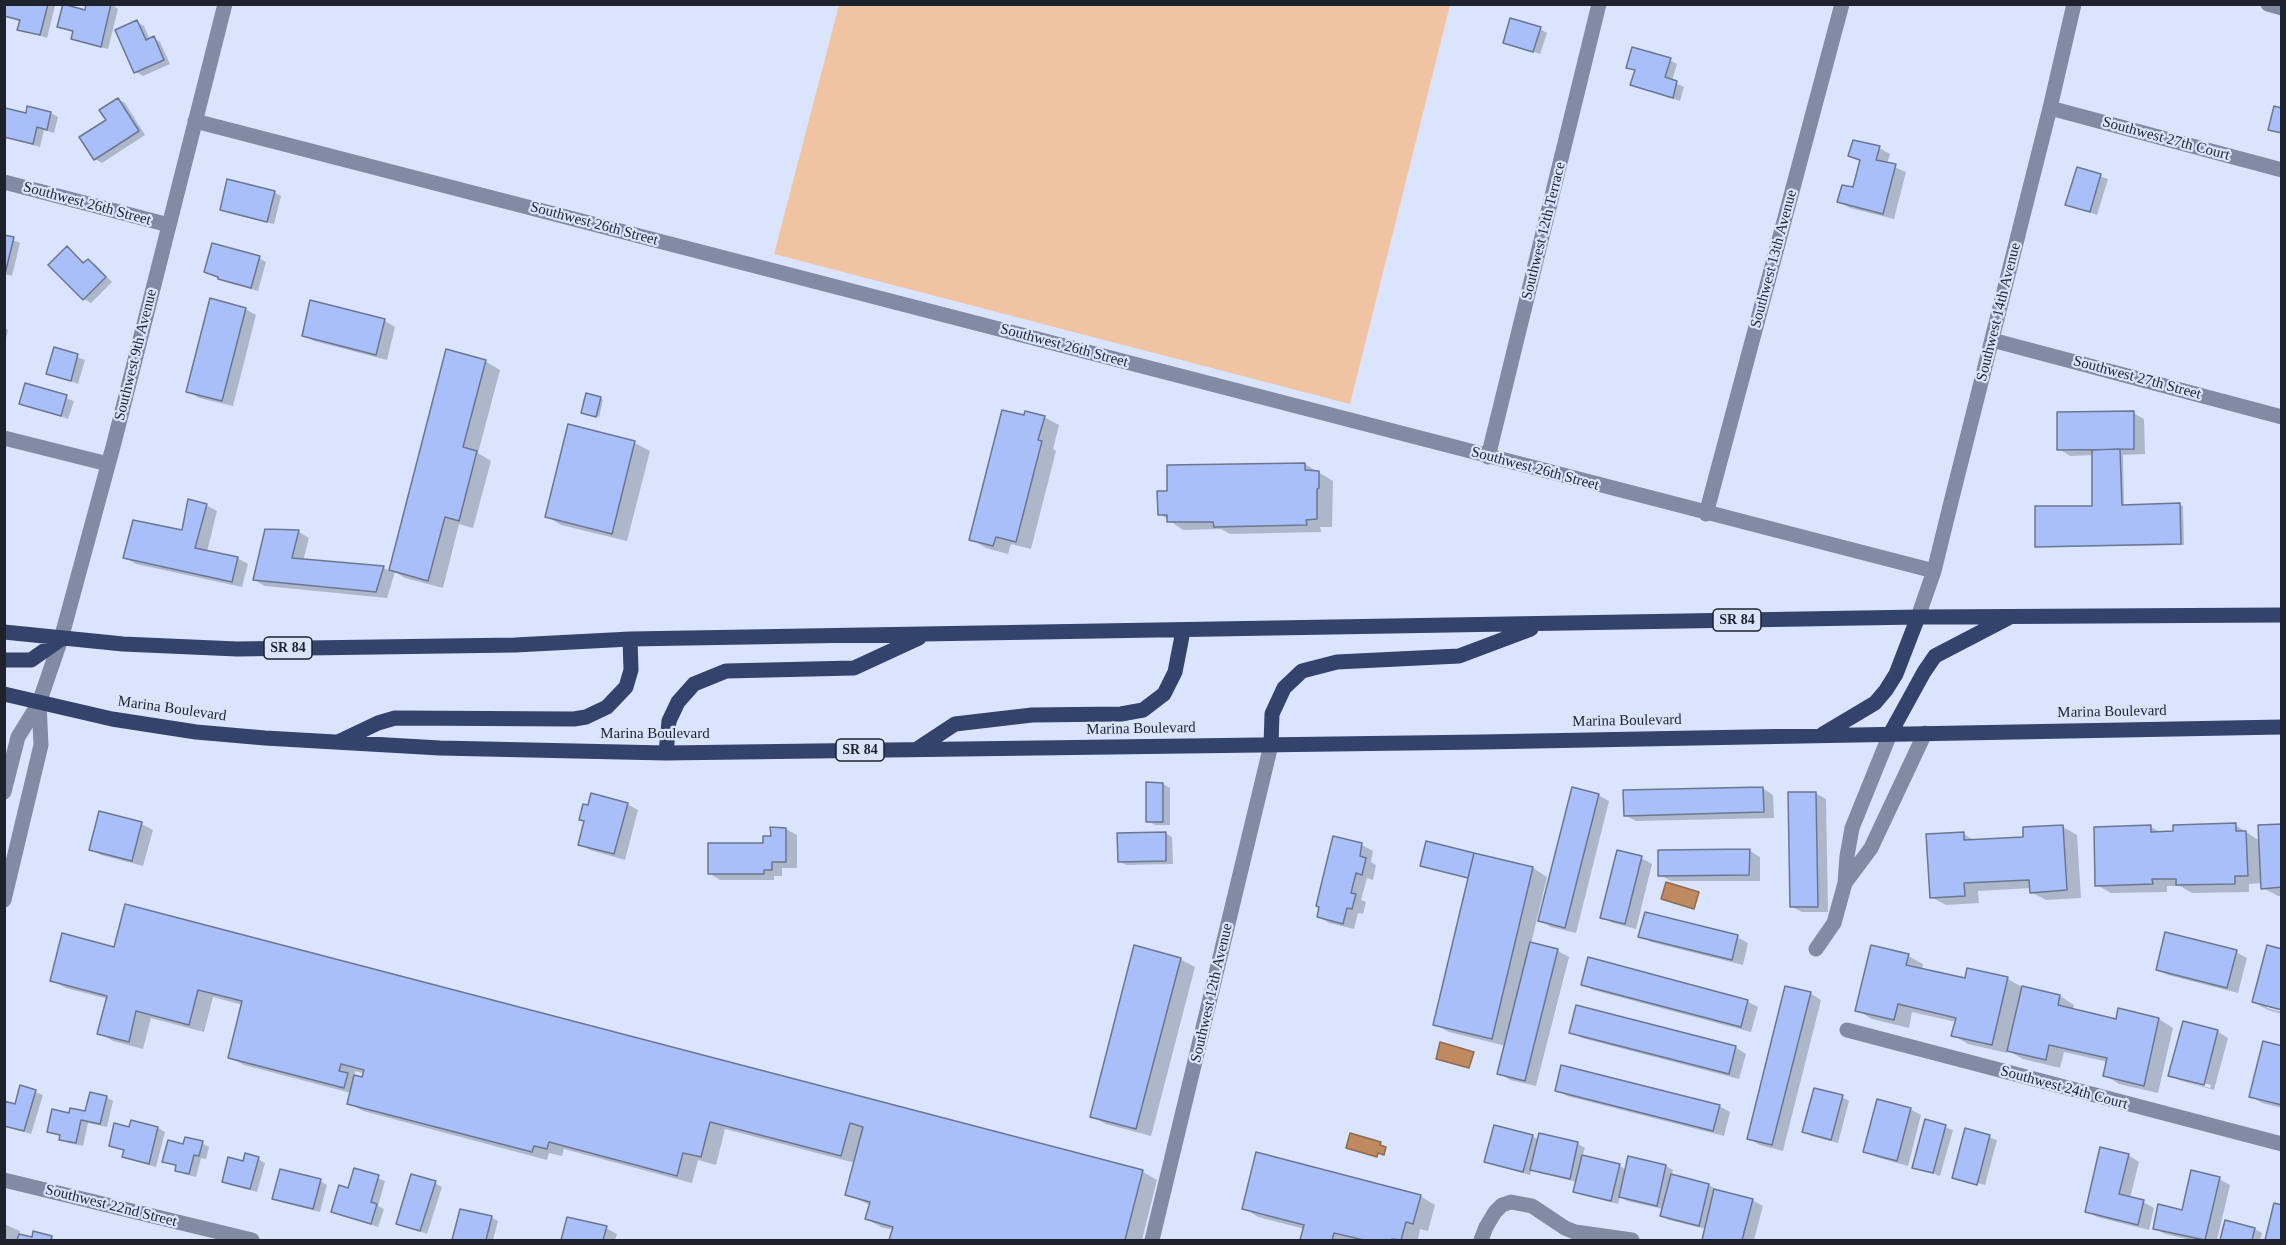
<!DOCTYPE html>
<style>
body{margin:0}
#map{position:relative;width:2286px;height:1245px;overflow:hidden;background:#dae4fd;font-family:Georgia,serif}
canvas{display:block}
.frame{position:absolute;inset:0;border:6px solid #1d222d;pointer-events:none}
</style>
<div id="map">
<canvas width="2286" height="1245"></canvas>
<div class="frame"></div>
</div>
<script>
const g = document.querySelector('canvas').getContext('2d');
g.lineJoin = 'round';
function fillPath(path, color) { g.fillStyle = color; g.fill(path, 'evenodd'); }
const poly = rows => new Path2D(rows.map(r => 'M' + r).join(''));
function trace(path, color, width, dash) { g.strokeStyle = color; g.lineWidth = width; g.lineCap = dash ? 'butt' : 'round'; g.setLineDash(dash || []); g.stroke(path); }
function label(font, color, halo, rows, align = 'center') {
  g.font = font + ' Georgia,serif'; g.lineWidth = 4.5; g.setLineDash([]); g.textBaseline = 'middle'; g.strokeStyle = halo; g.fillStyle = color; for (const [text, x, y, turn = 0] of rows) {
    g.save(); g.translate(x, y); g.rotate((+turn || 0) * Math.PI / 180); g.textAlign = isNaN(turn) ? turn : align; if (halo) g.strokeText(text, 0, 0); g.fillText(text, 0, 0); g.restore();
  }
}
fillPath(poly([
 [839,5,1450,5,1350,404,774,254]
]), '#f0c4a2');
const water = poly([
 [1666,882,1699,892,1694,909,1661,899,1666,882],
 [1440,1042,1474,1052,1469,1068,1436,1059,1440,1042],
 [1350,1133,1381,1142,1380,1145,1386,1147,1384,1155,1378,1153,1377,1157,1346,1148,1350,1133]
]);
fillPath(water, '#bf8a60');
trace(water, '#8e6b51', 1.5);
fillPath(poly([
 [5,4,55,6,47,38,19,29,21,22,4,16],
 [111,4,118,9,108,49,80,42,73,38,74,33,59,27,86,12],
 [137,22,144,26,150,40,153,38,160,42,170,64,143,76,136,72,117,31],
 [1540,29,1547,33,1540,54,1505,42],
 [1670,60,1677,64,1672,81,1684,87,1680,101,1632,85,1636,71,1628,67],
 [118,99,125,103,145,135,102,163,95,159,108,120],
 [28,108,51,113,58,117,54,133,44,130,40,147,4,137,6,110,27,115],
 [1879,148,1890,154,1887,164,1906,172,1894,219,1850,208,1839,202,1854,189,1861,162,1850,156],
 [2078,169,2108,179,2097,215,2067,204],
 [274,192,281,196,274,224,228,213,221,209],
 [4,236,20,243,12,276,4,274],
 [67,248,85,263,88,260,95,264,112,282,91,303,84,299],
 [259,258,266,262,258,291,226,282,205,272],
 [312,302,385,321,395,327,387,360,314,341,303,335],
 [245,309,256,315,233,406,199,398,188,391],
 [4,328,8,330,4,346],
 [55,349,85,360,78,384,48,373],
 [447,351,485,361,500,370,478,453,491,461,473,528,459,524,443,588,405,578,395,572,387,598,265,586,254,580,299,532,309,538,303,561,384,568,390,571],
 [26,385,74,401,68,419,21,403],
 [600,398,603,400,599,417,585,414],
 [2133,413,2144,419,2145,454,2123,455,2124,507,2180,505,2183,506,2184,545,2039,547,2036,546,2094,507,2094,455,2070,456,2059,449],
 [1025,417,1044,417,1059,425,1053,449,1056,451,1031,549,1011,544,1008,554,986,548,971,539],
 [569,426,635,443,650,451,627,541,561,525,546,516],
 [1305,464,1333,481,1332,527,1320,527,1321,532,1230,534,1221,529,1183,530,1160,514],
 [206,505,217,511,207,552,237,558,248,564,242,587,136,564,125,558,183,532],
 [1163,784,1170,788,1170,825,1155,825,1148,821],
 [1762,788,1773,795,1774,818,1636,821,1625,815],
 [1815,793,1826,799,1828,912,1802,912,1791,906],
 [1598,795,1609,801,1576,933,1551,927,1540,920],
 [627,804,638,810,625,860,590,850,579,844],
 [100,813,142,824,153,830,143,866,101,855,91,849],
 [2235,825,2260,841,2282,826,2282,896,2278,896,2263,888,2263,883,2249,884,2249,892,2192,893,2180,886,2167,886,2167,892,2111,893,2097,885,2151,827,2162,833],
 [2063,827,2077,835,2081,898,2046,900,2031,892,2031,888,1978,891,1979,903,1946,905,1931,897,1963,834,1976,841,2025,839],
 [786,829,797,835,797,868,782,868,782,876,774,876,774,880,720,880,709,873,764,844],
 [1165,833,1172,837,1173,864,1126,865,1119,861],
 [1334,838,1362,845,1373,851,1371,862,1376,865,1373,880,1367,878,1361,900,1366,902,1363,914,1358,913,1354,929,1329,923,1319,917],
 [1428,843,1533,868,1547,877,1531,944,1558,951,1569,957,1536,1086,1510,1080,1499,1073,1506,1046,1449,1032,1434,1024,1469,878,1425,867],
 [1750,851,1760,857,1760,881,1671,881,1660,875],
 [1641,858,1652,864,1636,929,1613,923,1602,917],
 [126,906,1143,1172,1157,1180,1142,1240,891,1240,894,1230,881,1227,867,1219,870,1205,847,1195,855,1163,725,1129,716,1165,698,1160,692,1183,564,1149,562,1156,549,1153,547,1160,363,1111,348,1103,351,1093,244,1065,229,1057,243,1005,213,997,204,1032,151,1018,143,1049,113,1041,99,1033,108,999,66,988,51,980,115,948],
 [355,1071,365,1074,364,1079,354,1076],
 [1640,936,1737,937,1748,943,1743,965,1651,942],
 [2236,952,2247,958,2238,993,2168,975,2157,969],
 [1908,956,1923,964,1922,970,1966,980,2008,979,2022,987,2060,996,2074,1005,2073,1010,2117,1020,2119,1010,2159,1019,2173,1028,2158,1093,2119,1084,2105,1075,2108,1062,2064,1052,2060,1068,2023,1059,2007,1050,2007,1053,1968,1044,1953,1035,1956,1022,1912,1012,1909,1028,1872,1019,1857,1010],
 [1180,959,1195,967,1151,1136,1106,1124,1091,1116],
 [1583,984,1747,1001,1758,1007,1751,1032,1593,990],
 [1810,993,1821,1000,1783,1151,1760,1145,1749,1139],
 [2253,1002,2267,1005,2267,1008,2282,1012,2282,1014,2268,1010],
 [2217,1031,2228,1038,2214,1090,2181,1081,2170,1075],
 [2180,1077,2211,1085,2210,1088,2180,1080],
 [1571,1032,1735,1047,1746,1054,1739,1079,1582,1038],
 [2282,1047,2282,1108,2262,1103,2251,1096],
 [21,1087,43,1095,31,1134,4,1126,4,1102,16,1106],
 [1556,1090,1719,1106,1730,1112,1724,1136,1567,1096],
 [106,1097,113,1101,107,1127,88,1123,83,1146,68,1143,61,1139,61,1136,49,1131,70,1115,86,1113],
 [1842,1097,1849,1101,1838,1143,1811,1136,1804,1132],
 [1910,1109,1921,1115,1908,1166,1876,1157,1865,1151],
 [1926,1121,1953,1130,1940,1176,1914,1167],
 [132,1122,158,1128,165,1132,156,1167,131,1160,124,1156,126,1151,110,1145,130,1129],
 [1966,1130,1997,1140,1985,1185,1959,1178,1959,1181,1954,1177],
 [1540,1135,1578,1144,1585,1148,1582,1157,1620,1166,1626,1170,1666,1166,1673,1170,1671,1176,1709,1185,1716,1189,1715,1191,1752,1200,1763,1206,1754,1240,1703,1240,1706,1229,1669,1220,1662,1216,1663,1209,1627,1201,1620,1197,1618,1204,1582,1195,1575,1191,1577,1182,1539,1173,1532,1169,1530,1175,1493,1165,1486,1161,1532,1136,1539,1140],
 [202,1143,209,1147,206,1159,201,1158,196,1177,184,1174,177,1170,177,1167,164,1161,184,1146],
 [2128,1155,2139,1162,2130,1198,2143,1202,2154,1208,2149,1230,2097,1217,2086,1211],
 [258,1159,265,1163,257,1192,230,1185,223,1181,244,1163],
 [355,1170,385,1181,378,1206,384,1209,378,1227,333,1212,350,1190],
 [2219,1179,2230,1185,2217,1240,2191,1240,2165,1234,2154,1228,2183,1212],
 [320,1181,327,1185,320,1212,281,1202,274,1198],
 [435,1183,442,1187,427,1234,398,1223],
 [1420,1196,1435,1205,1428,1231,1420,1229,1418,1240,1302,1240,1305,1229,1258,1217,1244,1208],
 [461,1210,491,1217,498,1221,493,1240,454,1240],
 [568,1218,606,1228,617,1234,615,1240,562,1240],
 [2226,1222,2255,1229,2262,1233,2260,1240,2222,1240],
 [4,1224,20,1231,19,1235,33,1239,34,1233,58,1240,4,1240]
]), '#0003');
const building = poly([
 [4,4,48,4,40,35,17,30,20,20,4,16,4,4],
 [63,4,85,10,86,4,111,4,101,47,71,39,73,31,57,27,63,4],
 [1510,18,1541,27,1533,52,1503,43,1510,18],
 [137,20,146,40,154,36,164,60,134,73,115,30,137,20],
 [1632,47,1671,58,1665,77,1677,81,1673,98,1630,85,1635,70,1626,68,1632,47],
 [118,98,139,131,94,160,79,137,106,120,99,110,118,98],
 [27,106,51,112,47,130,37,127,33,144,4,137,5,108,26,113,27,106],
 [2274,106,2282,108,2282,133,2268,130,2274,106],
 [1853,140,1880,146,1876,160,1896,164,1883,214,1837,202,1842,185,1853,187,1860,160,1848,156,1853,140],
 [2077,167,2101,174,2090,212,2065,205,2077,167],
 [227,179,275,191,267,222,220,210,227,179],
 [4,235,14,237,5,274,4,274,4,235],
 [212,243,260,256,251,288,218,279,218,277,204,272,212,243],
 [67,246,83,263,88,259,106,277,83,300,48,265,67,246],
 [210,298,246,308,222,401,186,392,210,298],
 [310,300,385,319,376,355,302,336,310,300],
 [54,347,78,354,71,381,46,374,54,347],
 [446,349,486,360,463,447,477,451,459,521,445,517,428,581,389,570,446,349],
 [25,383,67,395,61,416,19,404,25,383],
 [586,393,601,397,596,417,581,413,586,393],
 [1002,410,1024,415,1025,411,1045,416,1038,440,1042,441,1016,542,996,537,993,546,969,540,1002,410],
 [2134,411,2134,449,2057,450,2057,412,2134,411],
 [568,424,635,441,612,534,545,517,568,424],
 [2120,449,2122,505,2180,503,2181,544,2035,547,2035,506,2092,506,2092,450,2120,449],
 [1305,463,1305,470,1319,471,1319,488,1317,489,1317,519,1306,520,1307,525,1214,527,1213,522,1167,522,1167,515,1158,515,1157,491,1167,491,1167,465,1305,463],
 [188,499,207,504,195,548,238,557,232,582,123,558,133,520,182,530,188,499],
 [265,529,299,530,292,558,384,566,376,592,253,580,265,529],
 [1146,782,1163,783,1163,822,1146,822,1146,782],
 [1572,787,1599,794,1565,928,1538,921,1572,787],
 [1763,787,1764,812,1624,816,1623,790,1763,787],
 [1788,792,1816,792,1818,907,1790,907,1788,792],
 [591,793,628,803,614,854,578,845,584,821,579,820,583,804,588,805,591,793],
 [99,811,142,822,132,861,89,850,99,811],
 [2236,823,2236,831,2246,831,2248,876,2235,876,2235,884,2176,885,2176,879,2152,879,2153,884,2095,886,2094,827,2151,825,2151,832,2173,831,2173,825,2236,823],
 [2282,824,2282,887,2261,889,2258,825,2282,824],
 [2063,825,2067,890,2030,893,2029,880,1964,883,1965,896,1930,898,1926,834,1964,832,1964,840,2023,837,2023,827,2063,825],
 [770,827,786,828,786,862,772,862,772,870,764,870,764,874,708,874,708,843,763,843,763,836,771,836,770,827],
 [1166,832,1166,861,1118,862,1117,833,1166,832],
 [1333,836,1362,843,1360,856,1366,858,1362,875,1356,873,1351,893,1356,894,1352,909,1347,908,1343,924,1317,917,1319,907,1316,906,1333,836],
 [1426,841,1474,853,1468,878,1420,866,1426,841],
 [1750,849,1749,875,1658,876,1658,850,1750,849],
 [1617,850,1642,856,1625,924,1600,918,1617,850],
 [1474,853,1533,867,1492,1039,1433,1025,1474,853],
 [125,904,1143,1170,1125,1240,889,1240,893,1227,865,1219,870,1202,845,1195,863,1127,850,1123,841,1156,710,1122,701,1157,683,1153,677,1176,549,1142,547,1149,534,1146,532,1152,347,1104,354,1075,362,1077,364,1070,341,1064,339,1071,348,1073,344,1088,228,1058,242,1001,198,990,189,1025,136,1011,129,1042,97,1034,107,996,50,981,62,933,114,947,125,904],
 [1645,912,1738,935,1732,960,1638,937,1645,912],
 [2165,932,2237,950,2227,988,2156,970,2165,932],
 [1530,942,1558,949,1525,1081,1497,1074,1530,942],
 [1134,945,1181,958,1136,1129,1090,1117,1134,945],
 [1871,945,1909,954,1906,965,1965,978,1967,968,2008,977,1992,1045,1951,1036,1956,1018,1898,1004,1894,1020,1855,1011,1871,945],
 [2267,945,2282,949,2282,1010,2252,1002,2267,945],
 [1588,957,1748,1000,1741,1027,1581,985,1588,957],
 [1785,986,1811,992,1772,1145,1747,1139,1785,986],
 [2022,986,2060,995,2058,1005,2116,1019,2118,1008,2159,1018,2144,1086,2103,1076,2107,1058,2049,1045,2046,1060,2007,1051,2022,986],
 [1576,1005,1736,1046,1729,1074,1569,1033,1576,1005],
 [2183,1021,2218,1030,2204,1085,2168,1076,2183,1021],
 [2263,1041,2282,1046,2282,1105,2249,1097,2263,1041],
 [1561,1065,1720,1105,1713,1131,1555,1091,1561,1065],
 [20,1085,36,1090,24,1131,4,1126,4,1101,15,1104,20,1085],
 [1814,1088,1843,1095,1831,1140,1802,1132,1814,1088],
 [90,1092,107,1096,100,1124,81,1120,76,1143,59,1140,60,1135,47,1132,52,1109,69,1113,70,1108,85,1111,90,1092],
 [1877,1099,1911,1108,1897,1161,1863,1152,1877,1099],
 [1925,1119,1946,1125,1933,1173,1912,1168,1925,1119],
 [131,1120,158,1127,149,1164,122,1157,124,1150,109,1146,114,1123,129,1127,131,1120],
 [1494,1125,1533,1135,1523,1172,1484,1162,1494,1125],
 [1965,1128,1990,1135,1977,1185,1952,1178,1965,1128],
 [1539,1133,1578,1142,1570,1179,1530,1170,1539,1133],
 [185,1137,203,1141,199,1156,194,1155,189,1174,175,1171,176,1165,162,1162,168,1140,183,1144,185,1137],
 [2100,1147,2129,1154,2119,1194,2144,1200,2138,1225,2085,1212,2100,1147],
 [1256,1152,1421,1195,1413,1224,1406,1222,1401,1240,1392,1239,1391,1240,1364,1240,1334,1233,1332,1240,1300,1240,1304,1225,1242,1209,1256,1152],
 [245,1153,259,1157,250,1189,222,1182,228,1157,243,1161,245,1153],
 [1582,1155,1620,1164,1611,1201,1573,1192,1582,1155],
 [1628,1156,1666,1165,1657,1206,1619,1197,1628,1156],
 [354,1168,379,1175,371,1202,377,1204,371,1224,331,1212,339,1185,348,1188,354,1168],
 [280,1169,321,1179,313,1209,272,1199,280,1169],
 [2191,1170,2220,1177,2205,1240,2153,1229,2158,1204,2182,1210,2191,1170],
 [411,1174,436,1181,420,1231,396,1224,411,1174],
 [1671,1174,1709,1184,1699,1226,1660,1216,1671,1174],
 [1714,1189,1753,1199,1742,1240,1702,1240,1714,1189],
 [2274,1203,2282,1205,2282,1240,2265,1240,2274,1203],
 [460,1209,492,1216,486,1240,452,1240,460,1209],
 [567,1217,607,1226,603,1240,561,1240,567,1217],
 [2225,1220,2255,1228,2252,1240,2220,1240,2225,1220],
 [33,1231,52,1236,51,1240,17,1240,19,1234,32,1237,33,1231]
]);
fillPath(building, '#a8bff9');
trace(building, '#6b7691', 1.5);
trace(poly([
 [2268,4,2282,8],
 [2050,108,2282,170],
 [195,121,1934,571],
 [4,182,169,225],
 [1992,340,2282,417],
 [4,438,108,464],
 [1488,457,1599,4],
 [1706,514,1842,4],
 [1918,617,1934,571,1952,498,2050,108,2074,4],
 [4,792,18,737,39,703,61,639,114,443,225,4],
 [1845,883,1871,848,1925,733],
 [4,900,41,745,39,703],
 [1816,949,1834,923,1845,883,1847,856,1852,828,1890,734],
 [1847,1030,2282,1144],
 [4,1180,252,1240],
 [1152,1240,1271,745],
 [1481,1240,1486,1227,1495,1212,1502,1205,1511,1202,1532,1206,1565,1228,1575,1232,1632,1240]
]), '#828ba4', 15);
trace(poly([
 [4,632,123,644,237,649,515,645,630,639,1918,617,2282,615],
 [4,660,31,660,61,639],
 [4,694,112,719,196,732,265,738,440,748,666,753,1482,742,2282,727],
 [1823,734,1875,703,1886,690,1896,674,1918,617],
 [1890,734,1924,672,1935,656,2008,618],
 [338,742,378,723,395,718,574,719,586,717,607,707,626,687,631,670,630,639],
 [1271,745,1272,714,1284,688,1302,671,1337,662,1459,656,1531,629],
 [917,749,955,724,1032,715,1121,714,1143,710,1164,694,1175,672,1183,631],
 [666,753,669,721,678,702,694,684,726,671,854,668,919,638]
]), '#34436c', 15);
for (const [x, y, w] of [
 [1737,620,48],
 [288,648,48],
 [860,750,48]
]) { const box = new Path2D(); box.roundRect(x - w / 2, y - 11, w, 22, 4.5); g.fillStyle = '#dae4fd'; g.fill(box); trace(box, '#1d222d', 1.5); }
label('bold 14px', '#1d222d', null, [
 ["SR 84",1737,620],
 ["SR 84",288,648],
 ["SR 84",860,750]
]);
label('15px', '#1d222d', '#dae4fd', [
 ["Southwest 27th Court",2166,139,15],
 ["Southwest 26th Street",87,204,15],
 ["Southwest 26th Street",594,224,15],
 ["Southwest 12th Terrace",1544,231,-76],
 ["Southwest 13th Avenue",1774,259,-75],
 ["Southwest 14th Avenue",1999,312,-76],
 ["Southwest 26th Street",1064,346,15],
 ["Southwest 9th Avenue",136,355,-76],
 ["Southwest 27th Street",2137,378,15],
 ["Southwest 26th Street",1535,469,15],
 ["Marina Boulevard",172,709,8],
 ["Marina Boulevard",2112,712,-1],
 ["Marina Boulevard",1627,721,-1],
 ["Marina Boulevard",1141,729,-1],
 ["Marina Boulevard",655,734],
 ["Southwest 12th Avenue",1212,993,-77],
 ["Southwest 24th Court",2064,1088,15],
 ["Southwest 22nd Street",111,1206,14]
]);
</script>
